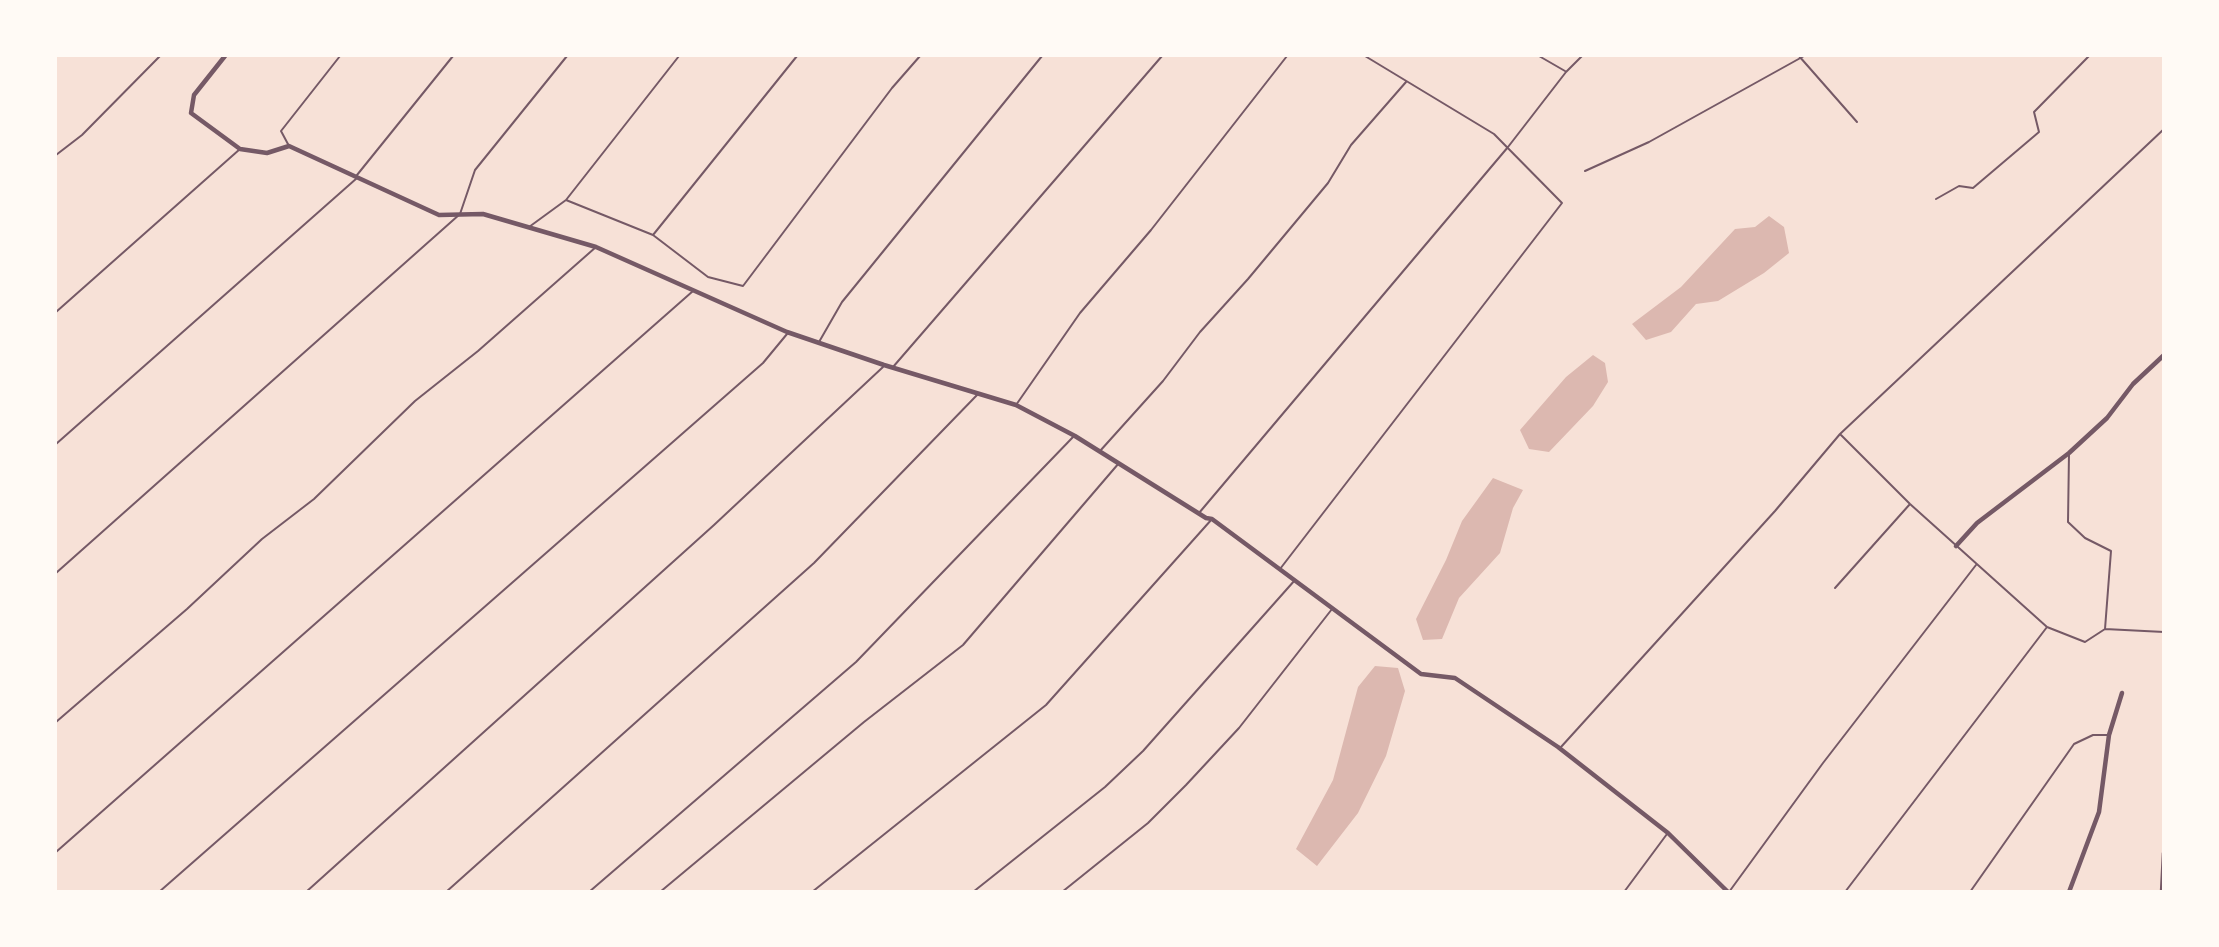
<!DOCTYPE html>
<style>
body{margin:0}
#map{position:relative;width:2219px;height:947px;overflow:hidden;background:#f7e1d7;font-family:"Sofia Sans Condensed",sans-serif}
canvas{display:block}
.frame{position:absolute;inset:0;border:57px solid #fffaf5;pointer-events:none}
</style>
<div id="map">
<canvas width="2219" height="947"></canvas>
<div class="frame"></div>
</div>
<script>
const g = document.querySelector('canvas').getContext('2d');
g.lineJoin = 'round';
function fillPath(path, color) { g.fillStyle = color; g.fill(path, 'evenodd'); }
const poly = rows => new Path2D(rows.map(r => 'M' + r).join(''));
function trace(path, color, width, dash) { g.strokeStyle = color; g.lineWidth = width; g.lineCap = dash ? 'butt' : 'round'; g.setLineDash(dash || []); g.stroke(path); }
fillPath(poly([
 [1769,216,1784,227,1789,253,1764,273,1718,301,1696,304,1671,332,1646,340,1632,324,1681,287,1735,229,1755,227],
 [1593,355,1605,363,1608,382,1593,406,1549,452,1529,449,1520,430,1566,377],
 [1493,478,1523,490,1513,508,1500,553,1459,598,1442,639,1423,640,1416,619,1446,560,1462,521],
 [1375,666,1398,668,1405,691,1386,756,1358,813,1317,866,1296,849,1333,780,1358,687]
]), '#dcb8b0');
trace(poly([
 [1539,56,1565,71],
 [1799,56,1857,122],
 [289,146,281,131,340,56],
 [56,155,82,135,160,56],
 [1585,171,1649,142,1804,56],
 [357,175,453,56],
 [1936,199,1959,186,1973,188,2039,132,2034,112,2089,56],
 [566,200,653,235,708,277,743,286,892,88,920,56],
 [529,227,566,200,679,56],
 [653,235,797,56],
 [56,312,240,149],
 [819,342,842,302,1042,56],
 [893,367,1162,56],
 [1016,405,1080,313,1151,230,1287,56],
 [1840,434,1910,504,2047,627,2085,642,2105,629,2164,632],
 [56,444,357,178],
 [1100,451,1163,381,1200,332,1248,279,1328,183,1351,145,1406,82],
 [2069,453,2068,522,2085,538,2111,551,2105,629],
 [1199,513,1508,147,1566,72,1582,56],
 [1280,569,1562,203,1494,134,1365,56],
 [56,573,460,214,475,170,567,56],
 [1835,588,1910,504],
 [56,722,187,609,262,539,314,499,415,401,478,351,596,247],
 [1561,747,1775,511,1840,434,2164,129],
 [56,852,693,291],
 [159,892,763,363,787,334],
 [306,892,714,525,883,367],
 [446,892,814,563,978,394],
 [589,892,856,662,1074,436],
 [660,892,864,722,963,645,1119,463],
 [812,892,1046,705,1212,519],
 [973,892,1105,787,1143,751,1295,580],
 [1062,892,1148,823,1186,785,1239,728,1332,609],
 [1624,892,1667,834],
 [1729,892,1823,763,1976,565],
 [1845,892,2047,627],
 [1970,892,2074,744,2093,735,2107,735]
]), '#755966', 2);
trace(poly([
 [225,56,194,95,191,113,240,149,267,153,289,146,439,215,483,214,596,247,787,332,884,365,1016,405,1075,436,1206,518,1212,519,1421,674,1455,678,1558,747,1668,833,1728,892],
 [1956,546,1977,523,2069,453,2107,418,2133,384,2164,355],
 [2069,892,2099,812,2109,735,2122,693],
 [2162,892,2164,853]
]), '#755966', 4.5);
</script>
